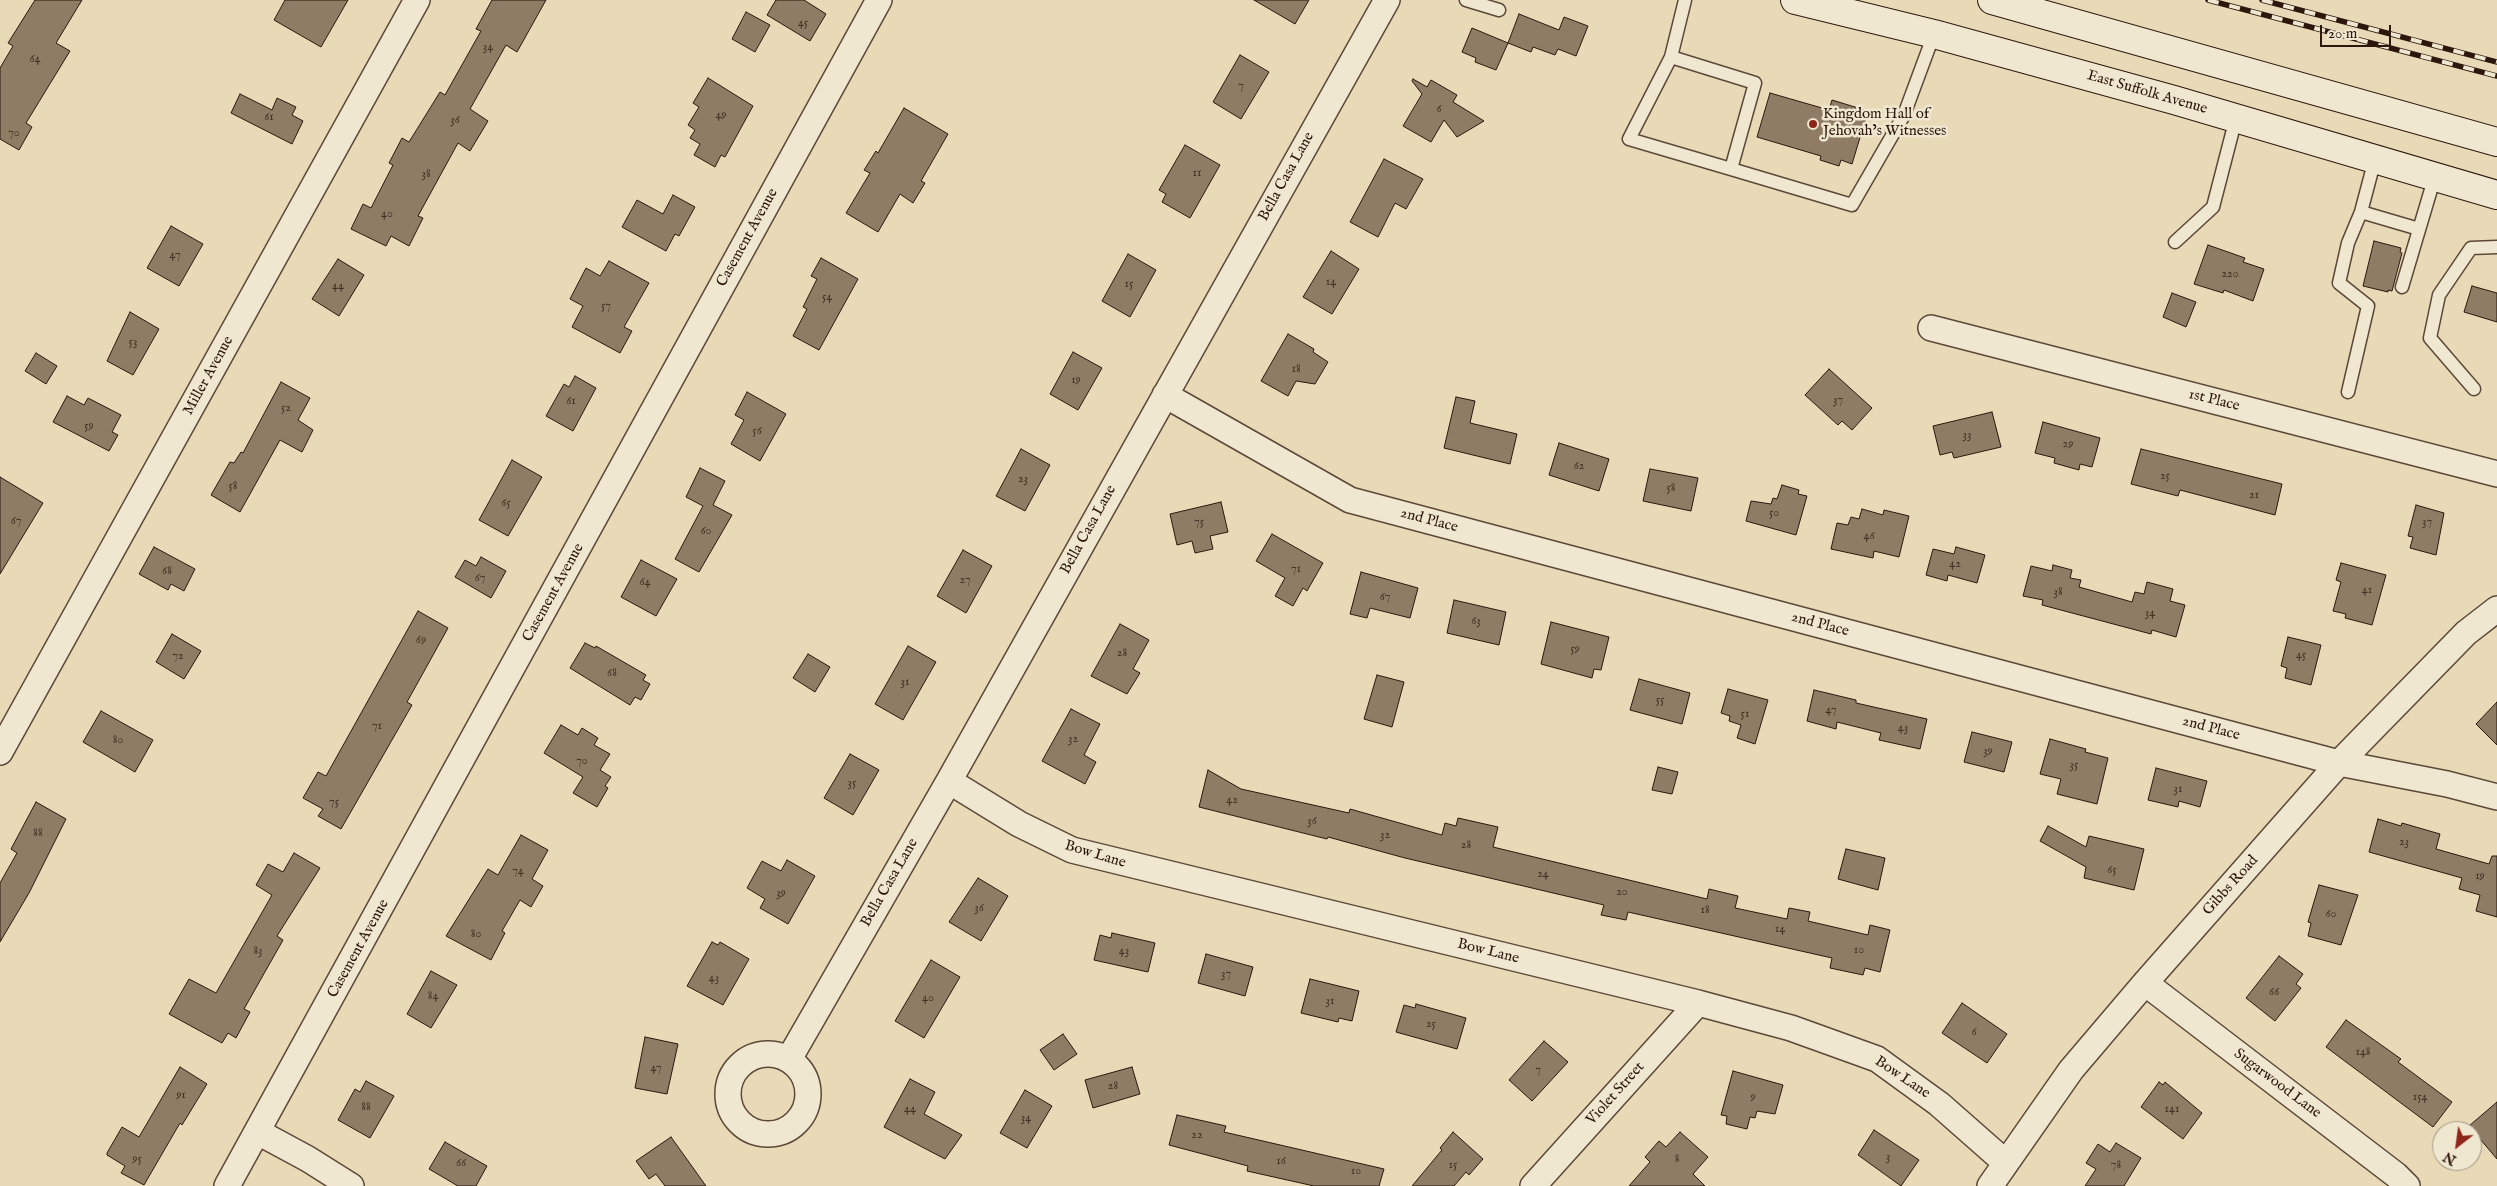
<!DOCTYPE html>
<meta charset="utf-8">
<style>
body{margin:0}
#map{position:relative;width:2497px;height:1186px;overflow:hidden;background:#e8dab7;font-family:"IM FELL English",serif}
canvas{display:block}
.north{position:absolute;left:2432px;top:1121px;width:50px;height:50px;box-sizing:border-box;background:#f0e7d0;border:1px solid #a29482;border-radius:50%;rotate:210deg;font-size:14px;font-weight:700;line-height:20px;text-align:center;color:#2d170d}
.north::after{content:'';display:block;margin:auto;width:18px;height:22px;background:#8f2418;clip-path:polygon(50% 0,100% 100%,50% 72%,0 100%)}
.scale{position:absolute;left:2320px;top:25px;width:71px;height:22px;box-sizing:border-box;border:2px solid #2d170d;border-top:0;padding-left:6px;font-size:15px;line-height:18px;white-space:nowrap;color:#2d170d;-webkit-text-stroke:4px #f0e7d0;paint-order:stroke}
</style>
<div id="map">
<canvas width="2497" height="1186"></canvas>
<div class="north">N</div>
<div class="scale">20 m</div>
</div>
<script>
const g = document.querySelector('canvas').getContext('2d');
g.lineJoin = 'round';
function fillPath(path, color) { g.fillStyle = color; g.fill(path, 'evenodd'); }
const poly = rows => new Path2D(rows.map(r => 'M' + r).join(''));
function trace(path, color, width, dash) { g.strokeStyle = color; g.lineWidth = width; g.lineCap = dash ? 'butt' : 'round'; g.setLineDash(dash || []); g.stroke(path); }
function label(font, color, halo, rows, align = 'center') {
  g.font = font + ' "IM FELL English",serif'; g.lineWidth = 5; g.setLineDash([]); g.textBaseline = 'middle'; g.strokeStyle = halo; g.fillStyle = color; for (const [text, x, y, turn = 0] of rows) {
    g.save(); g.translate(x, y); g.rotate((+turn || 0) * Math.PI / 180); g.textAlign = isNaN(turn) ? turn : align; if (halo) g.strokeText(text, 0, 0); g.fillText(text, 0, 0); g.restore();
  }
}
const building = poly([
 [35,0,82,0,56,43,70,51,26,123,32,127,19,150,0,139,0,68,13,46,8,43,35,0],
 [285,0,348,0,321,47,274,20,285,0],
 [492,0,546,0,517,52,506,45,470,109,488,121,470,151,458,143,418,216,423,218,409,246,391,236,386,246,351,229,363,204,371,208,393,165,389,163,402,138,409,142,440,92,445,95,481,31,476,29,492,0],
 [776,0,804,0,826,14,810,41,767,15,776,0],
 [1254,0,1309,0,1295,24,1254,0],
 [746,12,770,25,755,52,732,39,746,12],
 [1519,14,1559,30,1564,17,1588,26,1576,56,1558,49,1555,55,1533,47,1531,52,1508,43,1496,70,1475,62,1476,58,1462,52,1472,28,1508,43,1519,14],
 [1240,55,1269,72,1241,119,1213,102,1240,55],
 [708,78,753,106,725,157,721,155,715,167,694,155,700,144,690,138,695,130,688,125,699,107,693,103,708,78],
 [1413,79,1427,87,1431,80,1457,95,1453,102,1484,121,1457,137,1444,120,1431,142,1403,126,1422,94,1412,81,1413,79],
 [1770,93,1829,110,1832,100,1868,111,1852,164,1841,160,1839,166,1820,160,1821,156,1757,137,1770,93],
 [240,94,272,110,277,98,296,107,292,115,303,121,292,144,231,113,240,94],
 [904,108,948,134,921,181,925,183,913,203,900,194,878,232,846,213,870,173,864,170,876,151,878,153,904,108],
 [1185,145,1220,165,1190,218,1162,202,1166,194,1159,190,1185,145],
 [1384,159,1423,179,1406,209,1395,203,1378,237,1350,222,1384,159],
 [673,195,695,207,679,236,675,234,666,251,622,227,637,200,663,214,673,195],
 [171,226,203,244,179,286,147,268,171,226],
 [2374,241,2401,248,2400,252,2402,253,2392,291,2388,290,2388,292,2363,286,2374,241],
 [2208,245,2245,258,2243,262,2264,269,2253,301,2224,290,2223,293,2194,284,2208,245],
 [1331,251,1359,269,1332,314,1303,297,1331,251],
 [1128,254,1156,270,1130,317,1102,301,1128,254],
 [821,258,858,279,819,350,793,336,807,309,803,307,817,279,811,276,821,258],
 [338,259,364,275,339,316,312,299,338,259],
 [609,261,649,283,624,327,632,331,620,353,572,327,583,306,570,299,586,268,600,276,609,261],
 [2472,286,2497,293,2497,322,2464,312,2472,286],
 [2172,293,2196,302,2186,327,2163,317,2172,293],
 [130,312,159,329,133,375,107,361,130,312],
 [1288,334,1314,349,1313,352,1328,362,1315,384,1296,381,1288,396,1261,381,1288,334],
 [1073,352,1102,368,1078,410,1050,394,1073,352],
 [36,353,57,366,46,384,25,371,36,353],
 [1829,369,1872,408,1852,430,1842,421,1838,425,1805,395,1829,369],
 [575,376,596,388,573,431,546,416,564,384,569,387,575,376],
 [281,382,310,398,298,420,313,430,302,452,280,440,240,512,211,495,230,462,234,463,241,452,243,453,281,382],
 [747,392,786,414,760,461,731,444,744,420,735,415,747,392],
 [67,396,84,405,88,398,121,415,112,432,118,435,109,451,53,422,67,396],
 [1456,397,1475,401,1470,423,1517,434,1510,464,1444,448,1456,397],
 [1992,412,2001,447,1954,458,1952,452,1940,455,1933,426,1992,412],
 [2043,422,2100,438,2092,467,2080,464,2079,470,2054,463,2055,458,2035,453,2043,422],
 [1559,443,1609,459,1599,491,1549,475,1559,443],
 [1021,449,1050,465,1025,511,996,496,1021,449],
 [2141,449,2282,484,2275,515,2180,490,2178,496,2131,484,2141,449],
 [512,460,542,477,508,536,479,520,512,460],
 [700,468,725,481,713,505,732,515,699,572,675,559,703,506,686,497,700,468],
 [1650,469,1698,478,1691,511,1643,501,1650,469],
 [0,477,43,503,0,574,0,477],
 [1782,485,1799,490,1798,494,1807,496,1796,535,1746,521,1751,501,1771,504,1773,498,1777,499,1782,485],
 [1221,502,1228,532,1210,536,1213,549,1195,553,1192,541,1177,545,1170,514,1221,502],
 [2416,505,2444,513,2436,555,2410,548,2413,537,2408,536,2416,505],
 [1862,509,1883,515,1884,510,1909,516,1899,557,1874,551,1873,558,1831,549,1837,523,1848,525,1851,517,1859,519,1862,509],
 [1272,534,1323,563,1307,591,1303,588,1293,606,1275,596,1285,578,1256,561,1272,534],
 [154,547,195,569,184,591,171,584,168,590,139,574,154,547],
 [1956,547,1985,555,1977,583,1948,575,1947,581,1926,575,1933,549,1954,554,1956,547],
 [963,550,992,566,966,613,937,596,963,550],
 [481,557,506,571,491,598,455,577,465,560,476,566,481,557],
 [641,560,677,579,656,616,621,597,641,560],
 [2341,563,2386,575,2372,625,2345,618,2346,614,2333,611,2341,582,2336,580,2341,563],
 [2053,565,2072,570,2070,578,2081,580,2079,587,2132,602,2135,592,2144,594,2147,582,2173,589,2170,601,2185,605,2176,637,2152,630,2151,634,2042,605,2043,600,2023,596,2031,566,2052,571,2053,565],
 [1361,572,1418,588,1410,618,1370,608,1367,618,1350,614,1361,572],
 [1454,600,1506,612,1499,645,1447,633,1454,600],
 [418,611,448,628,407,702,412,705,341,829,318,816,323,809,303,798,318,772,326,776,418,611],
 [1551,622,1609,637,1601,670,1594,669,1592,678,1541,664,1551,622],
 [1120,624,1149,640,1133,669,1140,673,1127,694,1091,676,1120,624],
 [172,634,201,651,184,679,156,662,172,634],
 [2288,637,2321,645,2311,685,2285,678,2287,668,2281,666,2288,637],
 [585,643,595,648,596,646,646,675,643,680,650,684,641,700,635,697,630,705,570,668,585,643],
 [908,646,936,662,903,720,875,704,908,646],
 [808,654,830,667,815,692,793,678,808,654],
 [1377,675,1404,682,1392,727,1364,719,1377,675],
 [1639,679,1690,693,1682,724,1630,710,1639,679],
 [1728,689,1768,700,1755,744,1737,738,1741,725,1729,721,1730,716,1721,713,1728,689],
 [1814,690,1856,700,1856,703,1927,719,1920,749,1879,740,1881,733,1837,722,1836,729,1807,721,1814,690],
 [2497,702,2497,745,2476,724,2497,702],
 [1071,709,1100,724,1084,755,1096,762,1085,784,1042,761,1071,709],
 [101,711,153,740,135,772,83,742,101,711],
 [561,725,578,735,582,728,598,738,594,745,610,754,600,770,611,777,605,786,608,788,597,807,573,793,583,777,544,753,561,725],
 [1972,732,2012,742,2004,772,1964,762,1972,732],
 [2050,739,2086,749,2085,752,2108,758,2097,804,2057,794,2061,779,2040,774,2050,739],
 [850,754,879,770,853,815,824,798,850,754],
 [1658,767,1678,772,1672,794,1652,790,1658,767],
 [2156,768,2207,781,2200,807,2179,801,2178,807,2148,800,2156,768],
 [1208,770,1241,789,1349,813,1350,809,1442,835,1445,823,1456,826,1458,818,1498,827,1493,847,1707,899,1709,889,1738,896,1735,908,1787,919,1789,908,1810,912,1808,921,1868,935,1870,925,1890,930,1880,972,1865,968,1863,975,1830,968,1832,958,1628,912,1626,920,1601,915,1604,905,1405,858,1328,837,1327,839,1199,807,1208,770],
 [36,802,66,819,29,893,0,942,0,883,17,853,11,849,36,802],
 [2378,819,2401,826,2402,823,2440,834,2436,849,2489,864,2492,856,2497,856,2497,917,2476,911,2480,895,2459,889,2462,878,2369,852,2378,819],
 [2048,826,2086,847,2089,836,2144,849,2134,890,2084,878,2086,867,2040,841,2048,826],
 [521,835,548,850,532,879,543,886,531,907,520,900,502,931,505,933,491,960,446,936,488,869,498,875,521,835],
 [1846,849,1885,858,1878,890,1838,879,1846,849],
 [294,853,320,868,277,936,283,940,244,1009,250,1012,236,1038,228,1033,222,1043,169,1014,189,979,216,993,272,895,256,885,268,864,283,872,294,853],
 [787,860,815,876,788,924,760,908,765,899,747,888,762,861,781,871,787,860],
 [978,878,1008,896,981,941,949,922,978,878],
 [2319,885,2358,895,2341,945,2308,936,2311,923,2308,922,2319,885],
 [1112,933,1155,943,1148,972,1094,960,1100,935,1111,938,1112,933],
 [712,942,718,945,720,942,749,959,723,1005,687,986,712,942],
 [1206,954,1253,967,1245,996,1198,983,1206,954],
 [2279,956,2303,974,2296,984,2301,988,2275,1021,2246,998,2279,956],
 [931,960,960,977,924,1038,895,1021,931,960],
 [431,971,457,985,431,1028,407,1014,431,971],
 [1310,979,1359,991,1352,1021,1339,1018,1338,1022,1301,1013,1310,979],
 [1962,1003,2007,1034,1987,1063,1942,1033,1962,1003],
 [1416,1004,1466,1018,1457,1049,1396,1032,1404,1005,1415,1008,1416,1004],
 [2346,1020,2401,1059,2398,1062,2452,1102,2433,1127,2326,1047,2346,1020],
 [1063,1034,1077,1054,1054,1070,1040,1050,1063,1034],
 [645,1037,678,1044,667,1094,635,1088,645,1037],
 [1544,1041,1568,1062,1532,1101,1509,1080,1544,1041],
 [180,1067,207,1084,182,1125,180,1123,144,1185,121,1173,125,1166,107,1155,107,1153,122,1127,139,1137,180,1067],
 [1132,1067,1140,1094,1093,1108,1085,1080,1132,1067],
 [1733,1071,1783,1085,1775,1114,1757,1111,1755,1118,1750,1117,1747,1129,1726,1124,1727,1116,1721,1115,1733,1071],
 [910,1079,935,1092,924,1114,962,1135,945,1159,884,1127,910,1079],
 [366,1081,394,1096,370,1138,338,1120,355,1089,360,1092,366,1081],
 [2159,1082,2163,1085,2165,1082,2202,1113,2183,1139,2141,1107,2159,1082],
 [1025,1090,1052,1106,1027,1148,1000,1133,1025,1090],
 [2497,1102,2497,1159,2469,1126,2497,1102],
 [1177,1115,1226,1126,1224,1132,1384,1169,1379,1186,1314,1186,1247,1171,1248,1166,1169,1145,1177,1115],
 [1874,1130,1919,1160,1901,1186,1858,1155,1874,1130],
 [1453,1132,1483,1159,1469,1175,1466,1172,1454,1186,1412,1186,1442,1150,1440,1148,1453,1132],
 [1680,1132,1708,1157,1693,1174,1705,1186,1629,1186,1650,1162,1645,1157,1659,1141,1666,1147,1680,1132],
 [671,1137,706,1186,665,1186,656,1174,649,1179,636,1161,671,1137],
 [445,1142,487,1166,476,1186,458,1186,429,1169,445,1142],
 [2116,1143,2141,1158,2124,1186,2085,1186,2096,1169,2086,1163,2098,1144,2110,1152,2116,1143]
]);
fillPath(building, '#8e7c65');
trace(building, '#2d170d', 1);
const lane = poly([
 [1466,0,1499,10],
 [1671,57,1685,0],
 [1731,169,1755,83,1671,57,1629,139,1731,169,1852,205,1904,115,1934,34],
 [2361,212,2419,229],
 [2175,242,2213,207,2236,118],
 [2402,287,2435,176],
 [2474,389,2430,338,2439,295,2471,248,2497,247],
 [2348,392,2368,306,2339,283,2348,243,2361,212,2375,159]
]);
const street = poly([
 [1931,328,2497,474],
 [1165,395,1350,500,2339,763,2447,784,2497,797],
 [0,752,417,0],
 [949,781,1019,824,1072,850,1698,1003,1791,1028,1877,1059,1939,1104,2006,1163],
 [2145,983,2396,1175,2407,1186],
 '728 1094a40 40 0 1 1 80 0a40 40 0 1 1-80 0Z',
 [789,1059,949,781,1387,0],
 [258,1132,308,1159,351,1186],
 [227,1186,879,0],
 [1533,1186,1698,1003],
 [1990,1186,2071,1070,2145,983,2339,763,2466,633,2497,609]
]);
const secondary = poly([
 [1795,0,1934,34,2174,100,2497,195],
 [1992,0,2497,142]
]);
trace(lane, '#5c4838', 15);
trace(street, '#5c4838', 28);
trace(secondary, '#2d170d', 30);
trace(lane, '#f0e7d0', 12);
trace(street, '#f0e7d0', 25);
trace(secondary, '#f0e7d0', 28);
const rail = poly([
 [2208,0,2497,76],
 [2262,0,2497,62]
]);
trace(rail, '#2d170d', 5.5);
trace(rail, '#f0e7d0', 4, [11]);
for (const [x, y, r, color] of [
 [1813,124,5,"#8f2418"]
]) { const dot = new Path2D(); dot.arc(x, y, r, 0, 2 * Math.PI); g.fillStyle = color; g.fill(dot); trace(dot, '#f0e7d0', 2); }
label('12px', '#453023', null, [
 ["45",803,24],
 ["34",488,48],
 ["64",35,60],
 ["7",1241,87],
 ["6",1439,110],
 ["49",721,116],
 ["61",269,118],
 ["36",455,121],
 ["70",14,134],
 ["11",1197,174],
 ["38",426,175],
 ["40",387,215],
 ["47",175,256],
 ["220",2230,275],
 ["14",1331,283],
 ["15",1129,285],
 ["44",338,287],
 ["54",827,298],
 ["57",606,307],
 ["53",133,343],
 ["18",1296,370],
 ["19",1076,381],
 ["37",1838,401],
 ["61",571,402],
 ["52",286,409],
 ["59",89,427],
 ["56",757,432],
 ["33",1967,436],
 ["29",2068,445],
 ["62",1579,467],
 ["25",2165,477],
 ["23",1023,480],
 ["58",233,487],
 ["58",1671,489],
 ["21",2254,496],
 ["65",506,504],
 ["50",1774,514],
 ["67",16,522],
 ["75",1199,523],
 ["37",2427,523],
 ["60",706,532],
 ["46",1869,537],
 ["42",1955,565],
 ["71",1296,570],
 ["68",167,572],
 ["67",480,579],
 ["27",965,581],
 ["64",645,583],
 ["41",2367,591],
 ["38",2058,593],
 ["67",1385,598],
 ["34",2150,614],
 ["63",1476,622],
 ["69",421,641],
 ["59",1575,650],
 ["28",1122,654],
 ["45",2301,656],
 ["72",178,657],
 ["68",612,674],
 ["31",905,683],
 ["55",1660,701],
 ["47",1831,711],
 ["51",1745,715],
 ["71",377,727],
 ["43",1903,729],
 ["32",1073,740],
 ["80",118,741],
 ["39",1988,752],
 ["70",582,762],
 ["35",2074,766],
 ["35",852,784],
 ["31",2178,790],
 ["42",1232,801],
 ["75",334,803],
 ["36",1312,822],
 ["88",38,834],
 ["32",1385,836],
 ["23",2404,843],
 ["28",1466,846],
 ["65",2112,871],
 ["74",518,872],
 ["24",1543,875],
 ["19",2480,877],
 ["20",1622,893],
 ["39",781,894],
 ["36",979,909],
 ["18",1705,911],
 ["60",2331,915],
 ["14",1780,930],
 ["80",476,935],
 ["10",1859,951],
 ["83",258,952],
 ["43",1124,952],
 ["37",1226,975],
 ["43",714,979],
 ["66",2274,993],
 ["84",433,997],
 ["40",928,999],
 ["31",1330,1002],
 ["25",1431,1025],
 ["6",1974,1033],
 ["148",2363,1053],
 ["47",656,1069],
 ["7",1538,1071],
 ["28",1113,1087],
 ["91",181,1096],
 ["9",1753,1098],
 ["154",2420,1098],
 ["88",366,1108],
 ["44",910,1110],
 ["141",2172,1110],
 ["34",1026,1119],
 ["22",1197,1136],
 ["3",1888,1158],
 ["95",137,1160],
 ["8",1677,1160],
 ["16",1281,1162],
 ["66",461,1164],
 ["15",1453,1166],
 ["78",2116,1166],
 ["10",1356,1172]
]);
label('15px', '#2d170d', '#f0e7d0', [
 ["East Suffolk Avenue",2147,93,16],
 ["Bella Casa Lane",1287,177,-61],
 ["Casement Avenue",748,238,-61],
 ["Miller Avenue",209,376,-61],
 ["1st Place",2214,401,14],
 ["2nd Place",1429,521,15],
 ["Bella Casa Lane",1089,530,-61],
 ["Casement Avenue",554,593,-61],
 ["2nd Place",1820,625,15],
 ["2nd Place",2211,729,15],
 ["Bow Lane",1095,855,17],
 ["Bella Casa Lane",890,883,-60],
 ["Gibbs Road",2231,886,-48],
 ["Casement Avenue",359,949,-61],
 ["Bow Lane",1488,952,14],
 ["Bow Lane",1902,1078,34],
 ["Sugarwood Lane",2277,1084,37],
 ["Violet Street",1616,1094,-48]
]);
label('15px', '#2d170d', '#f0e7d0', [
 ["Kingdom Hall of",1823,115],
 ["Jehovah’s Witnesses",1823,132]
], 'left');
</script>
